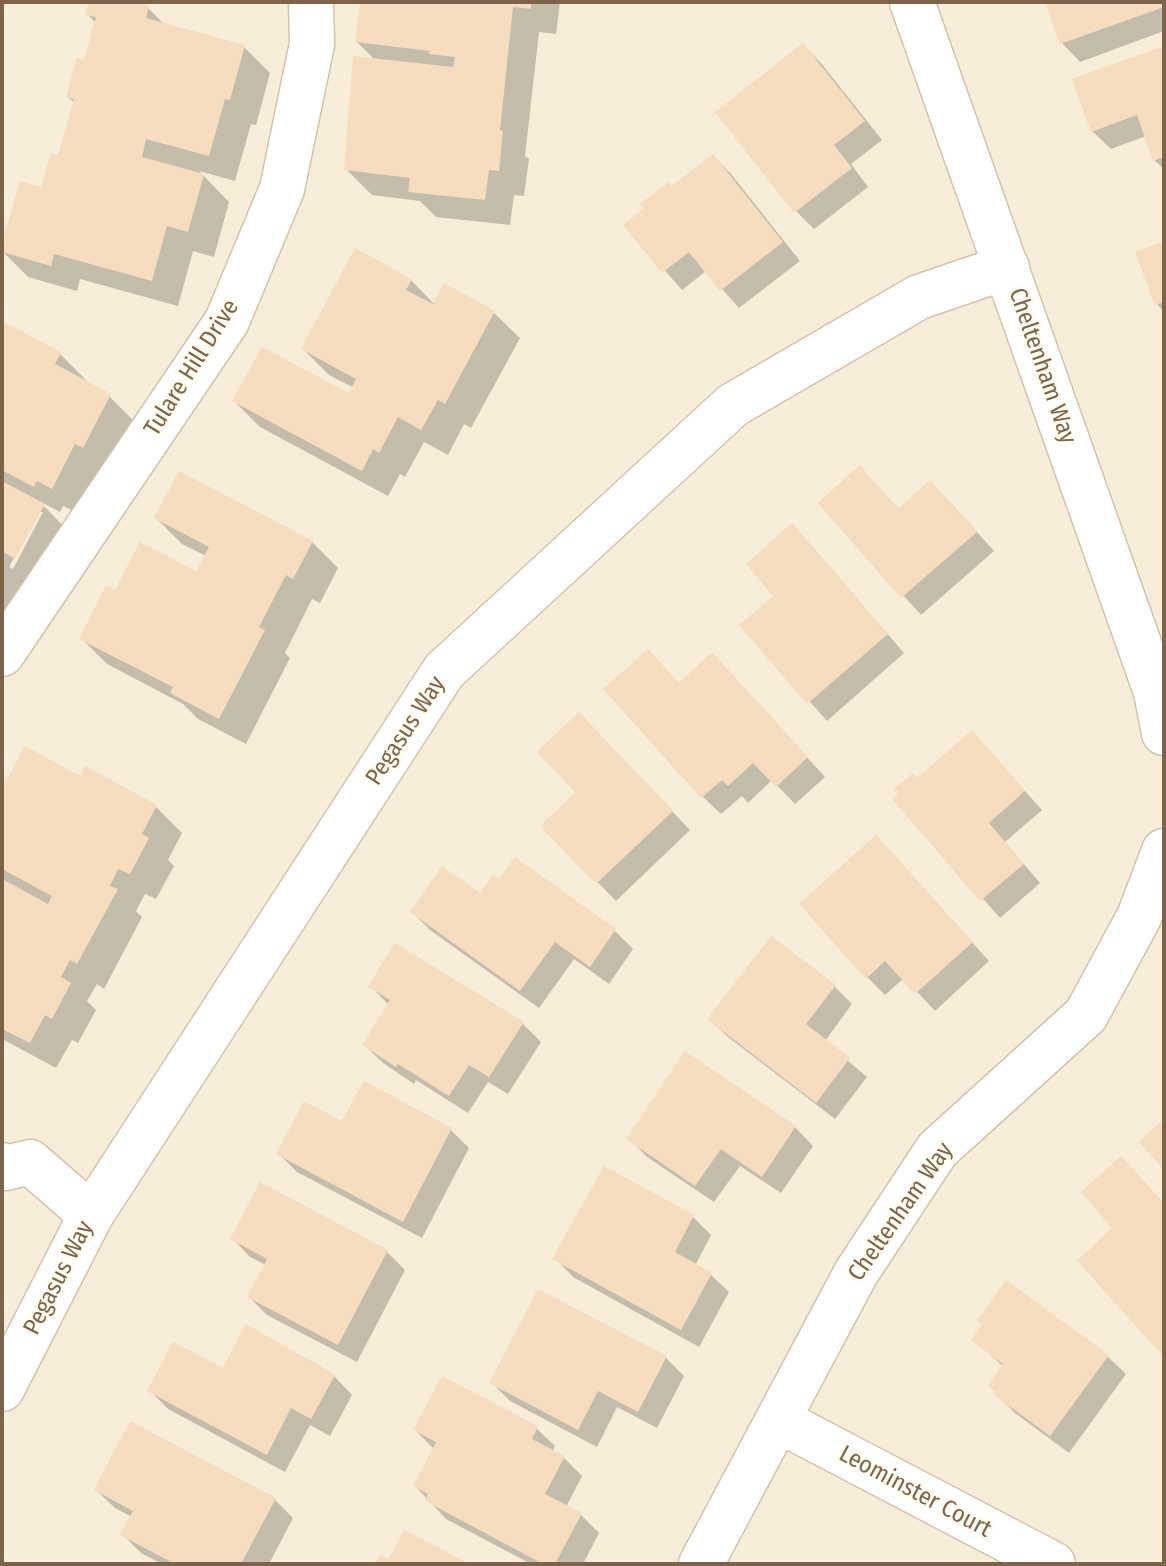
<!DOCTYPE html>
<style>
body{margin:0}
#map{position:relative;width:1166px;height:1566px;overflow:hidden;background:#fef9ea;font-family:"Fira Sans Condensed",sans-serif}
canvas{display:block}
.frame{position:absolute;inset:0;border:4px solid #7d634a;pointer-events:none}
</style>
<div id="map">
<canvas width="1166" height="1566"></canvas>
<div class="frame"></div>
</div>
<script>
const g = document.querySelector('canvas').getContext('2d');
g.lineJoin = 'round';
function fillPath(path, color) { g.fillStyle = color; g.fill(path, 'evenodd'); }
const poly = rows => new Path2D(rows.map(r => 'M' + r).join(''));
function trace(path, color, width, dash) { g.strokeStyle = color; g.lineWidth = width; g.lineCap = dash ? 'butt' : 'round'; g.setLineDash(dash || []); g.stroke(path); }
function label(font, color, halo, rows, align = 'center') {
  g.font = font + ' "Fira Sans Condensed",sans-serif'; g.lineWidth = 6; g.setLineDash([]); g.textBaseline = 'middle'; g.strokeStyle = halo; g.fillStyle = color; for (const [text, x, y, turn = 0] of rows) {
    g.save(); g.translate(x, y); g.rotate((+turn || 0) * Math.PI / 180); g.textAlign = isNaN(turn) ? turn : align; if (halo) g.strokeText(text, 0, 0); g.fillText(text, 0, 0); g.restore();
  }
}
fillPath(poly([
 [2,2,1164,2,1164,1564,2,1564]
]), '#f7edd8');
fillPath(poly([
 [91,2,127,2,148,8,165,25,244,47,270,73,256,125,251,124,235,181,199,171,229,202,214,257,193,251,178,306,80,279,77,291,28,277,2,251,60,158,75,103,68,97,85,62,96,23,87,14],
 [362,2,560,2,556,34,539,32,525,156,529,159,524,196,514,195,510,225,436,217,420,201,372,195,346,169,375,60,357,42],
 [1047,2,1164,2,1164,31,1080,62,1062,43],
 [803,45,821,63,882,140,851,164,868,187,814,229,796,211],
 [1164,48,1164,169,1154,160,1146,136,1111,149,1092,131],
 [713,156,731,174,800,261,739,308,706,271,682,290,626,226],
 [1164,243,1164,312,1157,304],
 [411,280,435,305,494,313,520,338,471,428,464,424,448,455,424,442,405,477,400,474,388,496,260,427,234,401,350,396,354,388,329,375,303,349],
 [2,323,60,354,86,380,84,382,109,396,135,422,78,513,63,506,60,512,39,501,69,532,2,623],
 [38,512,43,512,13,569,9,567],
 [860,468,899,510,948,500,994,551,921,615,820,503],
 [156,518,312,542,338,568,320,603,312,599,285,653,290,658,246,744,198,719,183,704,107,664,81,638,115,592,197,574,206,556,182,544],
 [810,544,904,653,827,721,742,625,776,596],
 [730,673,825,777,795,804,772,780,748,803,742,796,721,814,702,796],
 [972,732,1042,810,1005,842,1040,883,1000,918,895,799],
 [597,733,690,830,616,901,543,826,578,792],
 [85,769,156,807,182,833,168,860,174,866,156,899,145,894,136,911,142,917,104,989,97,984,87,1001,96,1010,78,1043,72,1040,56,1068,2,1039,2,792,81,778],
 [894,856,989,961,935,1011,904,978,885,995,867,977],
 [515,860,615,931,633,949,609,984,574,959,539,1008,430,930,412,912,480,895,500,882],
 [370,986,523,1024,541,1042,508,1094,488,1082,468,1113,416,1080,414,1084,383,1063,364,1045,389,1005],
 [834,986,852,1004,825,1041,867,1077,835,1119,728,1037,709,1019],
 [364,1083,451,1130,469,1148,422,1238,297,1172,279,1154,343,1124],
 [795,1127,813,1146,781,1193,740,1166,714,1202,647,1157,629,1138],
 [605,1168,693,1217,711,1235,695,1266,710,1274,729,1292,699,1347,573,1277,555,1258],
 [232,1238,387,1252,405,1270,357,1362,267,1315,249,1297,266,1265,250,1257],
 [539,1292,666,1358,684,1376,657,1428,617,1407,597,1447,510,1401,492,1383],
 [246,1327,315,1363,334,1376,352,1395,330,1436,310,1425,285,1472,168,1409,150,1391,224,1371],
 [974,1340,1107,1356,1126,1374,1069,1453,1015,1413,997,1395,1004,1367],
 [536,1428,555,1446,552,1452,564,1458,582,1476,566,1507,581,1515,599,1533,583,1564,531,1564,446,1519,415,1486,434,1449,415,1430],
 [96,1490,275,1500,293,1518,269,1564,162,1564,141,1553,123,1535,132,1517,115,1508]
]), '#0003');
fillPath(poly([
 [89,2,135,2,149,6,146,18,245,45,230,100,225,99,209,156,146,139,142,157,204,174,188,232,167,226,152,281,54,254,51,266,2,252,2,244,20,181,41,187,51,153,58,155,74,99,66,97,77,58,84,60,96,17,85,15],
 [360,2,531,2,531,9,513,7,500,130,503,131,499,171,489,170,485,200,408,192,410,178,344,170,353,56,453,67,455,57,429,54,430,51,355,42],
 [1045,2,1164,2,1164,7,1060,44],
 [803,43,865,121,834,145,852,168,794,213,715,112],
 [1164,46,1164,157,1153,161,1137,115,1091,132,1072,79],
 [713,154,783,242,720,291,689,252,662,273,623,225,644,209,640,204,669,182,672,186],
 [1164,241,1164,302,1155,305,1135,252],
 [355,248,412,279,406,290,433,304,444,283,495,311,445,404,438,400,421,430,398,417,379,453,373,449,362,471,232,401,262,347,349,393,356,379,301,349],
 [2,321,61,352,55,364,111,394,83,448,75,444,52,489,37,481,34,487,2,470],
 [860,465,898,509,930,480,977,532,901,598,818,503],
 [179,471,313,541,293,579,286,575,259,627,265,630,219,719,170,693,173,687,79,639,106,585,115,590,140,542,196,571,209,547,154,518],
 [2,481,45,504,15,559,2,551],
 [792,523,888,634,807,704,739,625,773,596,746,564],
 [648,649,679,683,712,652,808,757,776,787,753,763,728,786,722,780,701,798,603,689],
 [579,712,673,811,596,884,540,826,575,792,537,752],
 [972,730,1025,791,989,823,1024,864,980,901,892,799,898,794,893,790,913,773,917,778],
 [25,746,80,776,85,766,157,805,142,834,149,838,130,874,118,869,110,886,118,889,77,964,70,960,61,977,71,983,52,1019,45,1015,30,1043,2,1029,2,879,48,904,52,896,2,869,2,788],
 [876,835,973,942,915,994,885,961,866,979,799,904],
 [515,857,616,929,590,967,555,942,520,991,410,912,442,866,480,893,493,875,499,879],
 [771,936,836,985,806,1024,850,1058,816,1103,707,1019],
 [395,943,524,1022,489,1077,469,1065,449,1096,398,1064,396,1067,362,1045,390,1000,368,987],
 [685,1051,796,1126,762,1177,721,1149,695,1186,626,1139],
 [364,1081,452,1128,403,1222,276,1154,304,1101,342,1121],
 [1164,1119,1164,1170,1139,1142],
 [1121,1156,1164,1203,1164,1357,1077,1261,1112,1228,1081,1192],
 [604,1166,694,1215,675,1252,712,1273,681,1330,552,1259],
 [260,1182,388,1250,338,1345,247,1297,267,1259,230,1239],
 [1006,1280,1109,1355,1050,1436,994,1395,996,1392,988,1386,1003,1364,971,1340,982,1325,977,1321],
 [538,1289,667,1356,638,1412,598,1391,578,1430,489,1383],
 [246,1324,335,1375,311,1419,291,1408,267,1455,147,1391,173,1342,223,1368],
 [442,1376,538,1426,532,1439,565,1456,545,1494,582,1513,555,1564,543,1564,425,1501,428,1494,413,1486,436,1442,413,1430],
 [130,1421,276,1498,241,1564,175,1564,120,1535,133,1511,94,1490],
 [404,1530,470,1564,375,1564,380,1555,389,1559]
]), '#f6ddbf');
const minor = poly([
 [912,2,1156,692,1164,733],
 [2,654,227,321,282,189,312,44,311,2],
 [2,1165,6,1168,30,1162,91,1215],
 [2,1389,91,1215,444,671,733,405,919,297,1007,267],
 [778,1420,1053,1564],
 [701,1564,856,1273,937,1150,1086,1015,1139,917,1164,851]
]);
trace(minor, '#d3c3ae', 47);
trace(minor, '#fff', 44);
label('24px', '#7d634a', '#fffcf2', [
 ["Cheltenham Way",1042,366,71],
 ["Tulare Hill Drive",192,368,-58],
 ["Pegasus Way",406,731,-57],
 ["Cheltenham Way",901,1212,-55],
 ["Pegasus Way",59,1278,-63],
 ["Leominster Court",915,1492,28]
]);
</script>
